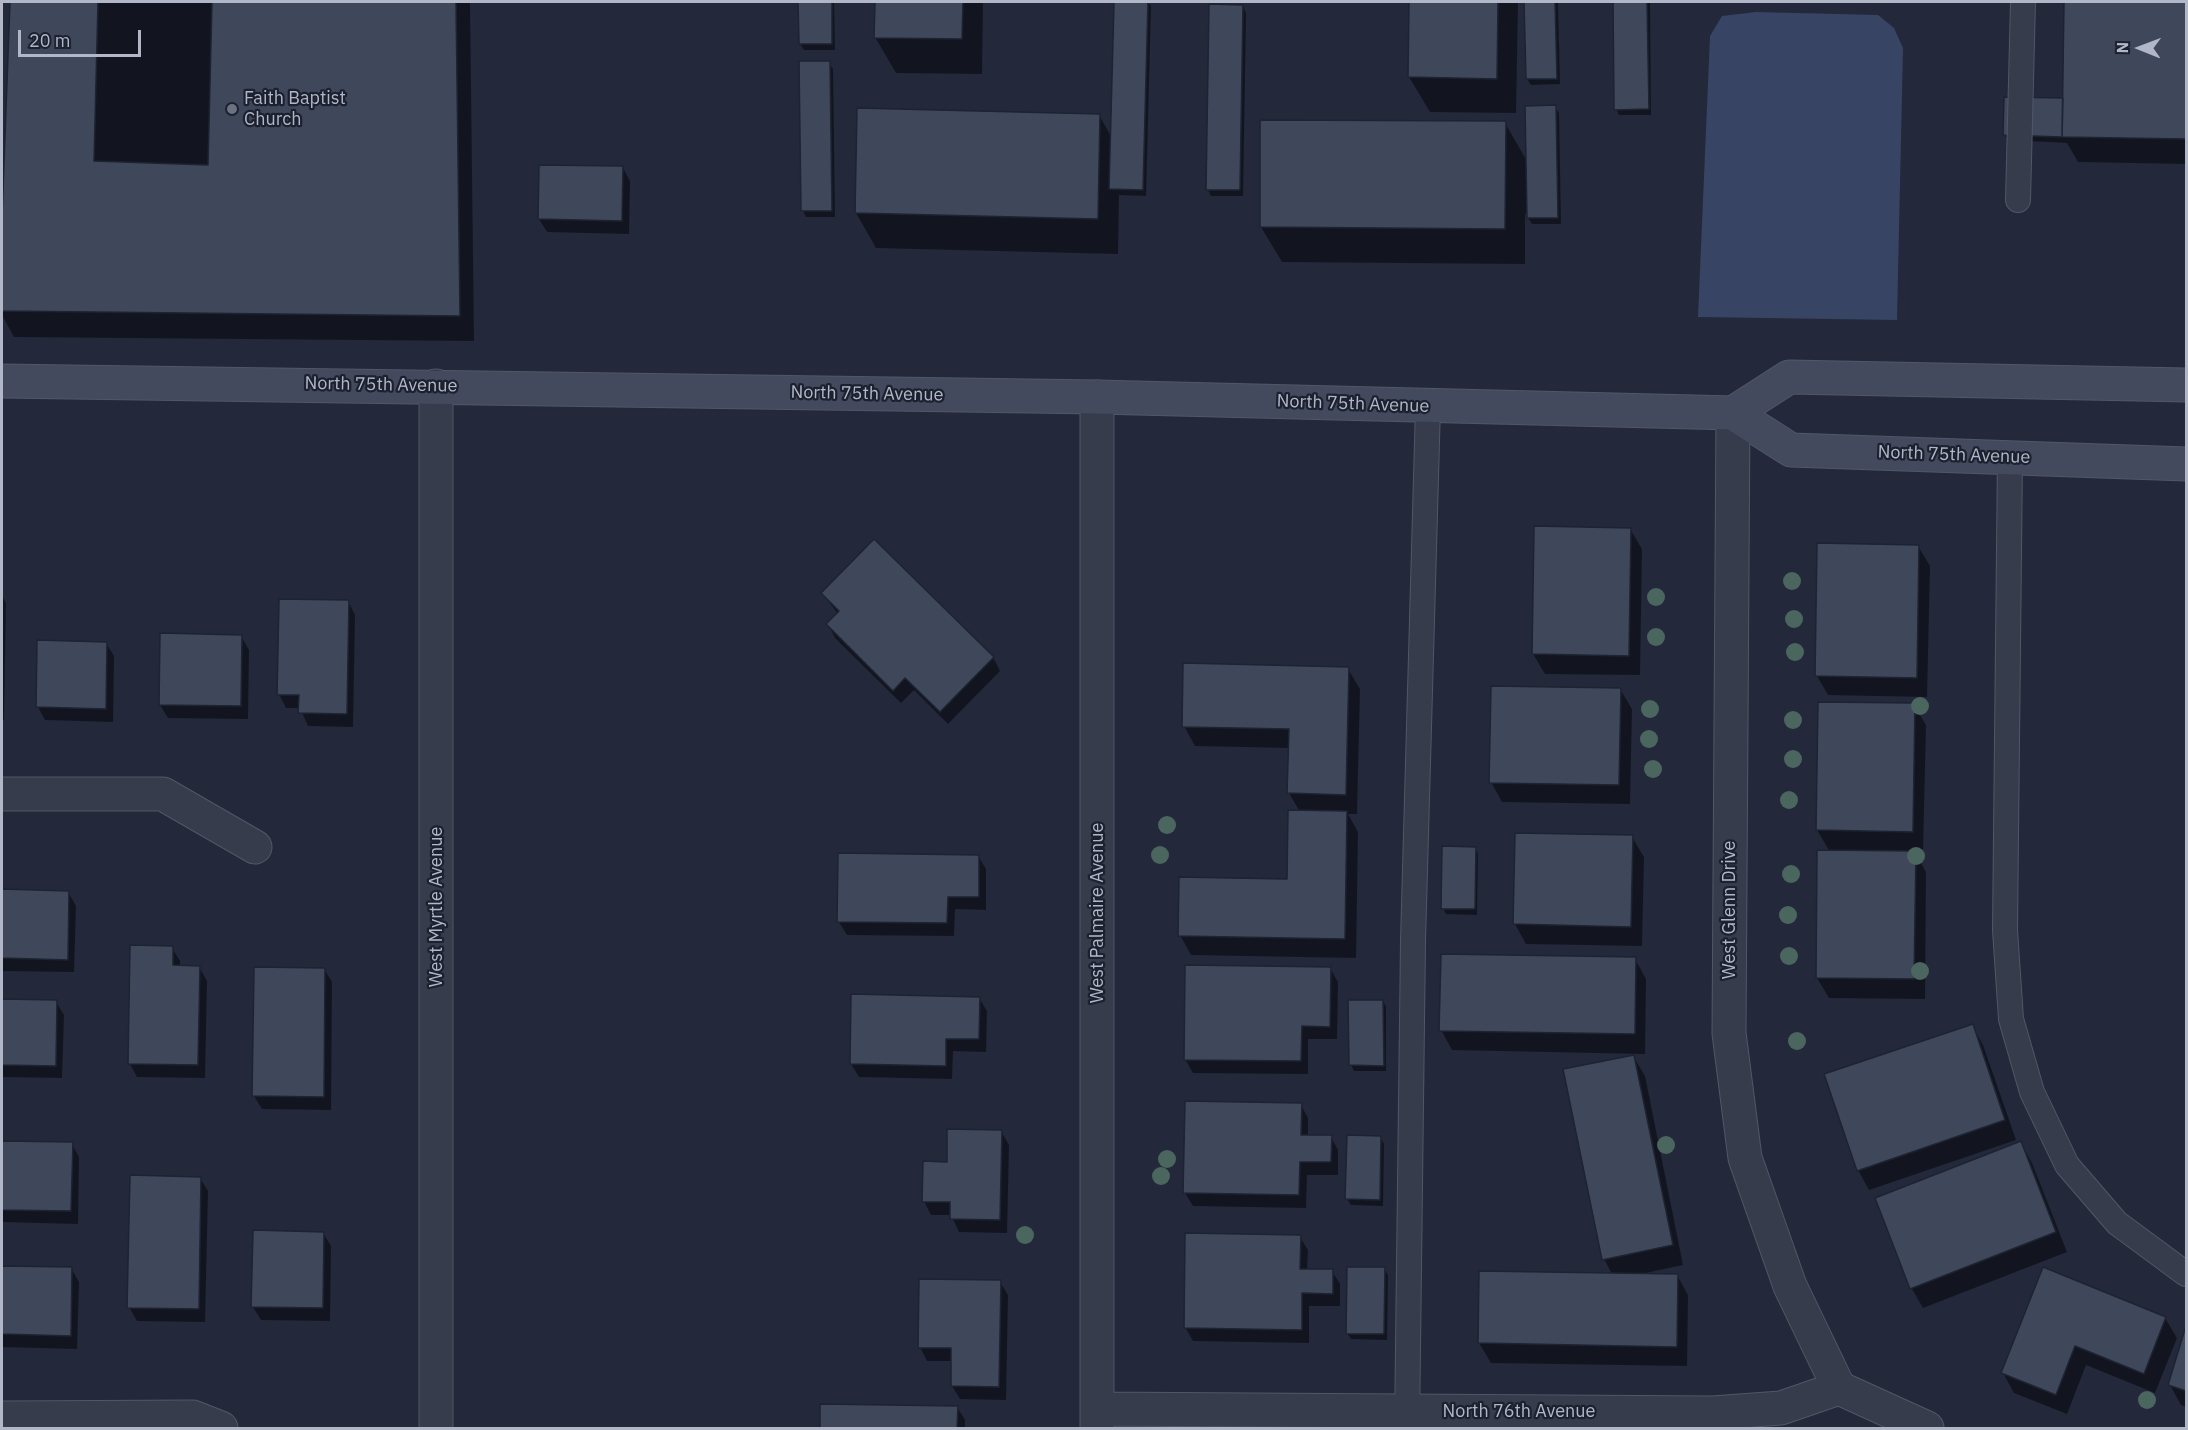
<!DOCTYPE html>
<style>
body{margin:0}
#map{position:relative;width:2188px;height:1430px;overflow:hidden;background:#23293b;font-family:"IBM Plex Sans",sans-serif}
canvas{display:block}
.frame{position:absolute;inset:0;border:3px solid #b2b7c7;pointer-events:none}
.north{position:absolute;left:2110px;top:18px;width:60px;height:60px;-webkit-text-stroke:4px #1c2130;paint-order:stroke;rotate:271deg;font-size:16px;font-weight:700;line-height:24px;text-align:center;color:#b2b7c7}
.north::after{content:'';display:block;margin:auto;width:21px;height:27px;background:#b2b7c7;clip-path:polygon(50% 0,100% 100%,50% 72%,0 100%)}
.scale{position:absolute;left:18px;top:30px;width:123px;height:27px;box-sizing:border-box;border:3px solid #b2b7c7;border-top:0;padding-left:8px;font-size:18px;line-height:21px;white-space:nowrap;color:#b2b7c7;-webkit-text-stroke:4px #1c2130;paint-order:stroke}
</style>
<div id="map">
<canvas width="2188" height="1430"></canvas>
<div class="frame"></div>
<div class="north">N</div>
<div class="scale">20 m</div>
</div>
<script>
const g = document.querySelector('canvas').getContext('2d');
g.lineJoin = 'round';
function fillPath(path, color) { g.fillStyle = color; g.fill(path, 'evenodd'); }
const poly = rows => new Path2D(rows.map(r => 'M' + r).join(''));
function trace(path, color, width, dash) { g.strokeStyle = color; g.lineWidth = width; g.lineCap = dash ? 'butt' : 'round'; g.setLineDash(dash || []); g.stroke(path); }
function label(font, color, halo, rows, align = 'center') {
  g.font = font + ' "IBM Plex Sans",sans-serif'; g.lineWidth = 4.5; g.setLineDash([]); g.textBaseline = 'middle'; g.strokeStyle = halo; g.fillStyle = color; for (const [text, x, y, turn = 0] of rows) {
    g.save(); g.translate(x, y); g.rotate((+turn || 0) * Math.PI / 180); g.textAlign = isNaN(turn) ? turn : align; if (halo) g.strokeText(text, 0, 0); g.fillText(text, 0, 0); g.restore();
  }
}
fillPath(poly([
 [1756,12,1878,15,1894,28,1903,48,1897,320,1698,317,1710,36,1722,16]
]), '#384464');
fillPath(poly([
 [12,2,470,2,474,341,14,337,2,315],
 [799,2,834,2,835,50,804,50,800,44],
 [876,2,983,2,982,74,896,73,875,37],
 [1115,2,1148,2,1151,6,1146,196,1119,195,1118,254,876,248,856,213,1099,115,1112,138],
 [1411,2,1518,2,1516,113,1430,112,1409,77],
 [1526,2,1558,2,1560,84,1531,85,1527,79],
 [1614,2,1650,2,1651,115,1619,115,1616,109],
 [2066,2,2186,2,2186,164,2078,162,2067,143,2008,140,2004,134,2064,102],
 [1243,6,1246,13,1243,196,1211,196,1208,190],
 [829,63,833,69,835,217,806,217,803,211],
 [1555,107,1559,113,1561,224,1532,224,1525,213,1525,264,1282,262,1261,227,1505,123,1527,161],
 [623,168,630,181,629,234,547,232,539,219],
 [1630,529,1642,549,1640,675,1545,674,1533,654],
 [1918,546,1930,566,1927,697,1828,695,1817,676],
 [823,594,993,657,1000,671,948,724,914,690,901,703,835,638,828,624,838,614],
 [2,596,6,603,4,720,2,720],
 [348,601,355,615,353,727,308,726,300,708,286,708,279,694],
 [241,636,249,650,248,719,168,718,160,705],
 [39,642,106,643,114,656,113,722,45,720,38,707],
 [1348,669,1360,689,1357,814,1348,814,1358,832,1356,958,1191,955,1180,935,1289,880,1300,812,1289,793,1290,748,1195,746,1184,726],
 [1620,689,1632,709,1630,804,1502,802,1491,782],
 [1914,705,1926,725,1923,851,1914,851,1926,872,1925,999,1829,998,1817,978,1830,852,1817,830],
 [1632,837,1644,857,1642,946,1526,944,1515,924],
 [1475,848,1478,854,1477,915,1446,914,1443,908],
 [978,856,986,869,986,910,955,909,954,936,847,935,839,922],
 [2,891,68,892,76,906,74,972,2,971],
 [172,948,180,961,180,967,199,967,207,981,205,1078,137,1077,130,1064],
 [1635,959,1646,979,1645,1054,1452,1050,1441,1030],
 [1330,968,1338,982,1337,1039,1308,1039,1308,1074,1193,1073,1185,1059],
 [324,969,332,982,331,1110,262,1109,254,1096],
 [979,998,987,1011,986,1052,953,1051,952,1079,859,1077,851,1064],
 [2,1001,56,1002,64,1015,62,1078,2,1077],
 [1350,1001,1383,1001,1386,1007,1386,1071,1354,1071,1351,1065],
 [1972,1025,1983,1045,2016,1140,1869,1190,1858,1170],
 [1633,1056,1645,1076,1683,1265,1641,1274,1677,1275,1688,1295,1687,1366,1491,1363,1479,1343,1612,1274,1604,1259],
 [1301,1105,1308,1118,1308,1136,1331,1137,1338,1150,1338,1175,1307,1175,1306,1208,1193,1206,1185,1193],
 [1001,1131,1009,1145,1007,1233,959,1232,951,1215,931,1215,924,1201,948,1163],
 [1348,1137,1380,1137,1384,1144,1383,1206,1351,1205,1347,1199],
 [2,1142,72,1144,79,1157,78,1224,2,1222],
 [2021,1143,2032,1163,2067,1252,1923,1308,1912,1289,1877,1199],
 [200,1178,208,1191,205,1322,137,1321,129,1307],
 [323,1233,331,1246,330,1321,261,1320,253,1307],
 [1300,1237,1308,1250,1307,1270,1332,1271,1340,1284,1340,1306,1309,1306,1309,1343,1193,1341,1185,1327],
 [2,1267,71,1268,79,1282,77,1349,2,1347],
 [1384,1269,1388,1275,1387,1340,1351,1339,1347,1333],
 [2044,1269,2165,1318,2177,1338,2155,1393,2086,1365,2067,1414,2014,1393,2003,1373],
 [1000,1282,1008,1295,1006,1400,960,1399,952,1386,953,1361,927,1361,920,1347],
 [2186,1331,2186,1407,2181,1405,2170,1385],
 [822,1405,957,1407,965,1420,965,1428,821,1428]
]), '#0007');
const building = poly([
 [10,2,456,2,460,316,2,311,2,216,10,2],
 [98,2,212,2,208,165,94,161,98,2],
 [798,2,832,2,832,44,799,44,798,2],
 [875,2,963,2,962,39,874,38,875,2],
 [1114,2,1148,2,1143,190,1109,189,1114,2],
 [1409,2,1498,2,1497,79,1408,77,1409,2],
 [1524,2,1555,2,1557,79,1526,79,1524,2],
 [1613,2,1647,2,1649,109,1614,110,1613,2],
 [2064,2,2186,2,2186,139,2062,137,2064,2],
 [1209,4,1243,5,1240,190,1206,190,1209,4],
 [799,61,830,61,832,211,801,211,799,61],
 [2004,97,2063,98,2062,137,2003,135,2004,97],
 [1556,105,1558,218,1527,218,1525,106,1556,105],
 [857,108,1100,114,1098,219,855,213,857,108],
 [1260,120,1506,121,1505,229,1260,227,1260,120],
 [539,165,623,166,622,221,538,219,539,165],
 [1534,526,1631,528,1629,656,1532,654,1534,526],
 [874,539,994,657,940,712,905,678,893,691,826,624,839,611,821,593,874,539],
 [1817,543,1919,545,1917,678,1815,676,1817,543],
 [279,599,349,600,347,714,298,713,299,695,277,695,279,599],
 [160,633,242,635,241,706,159,705,160,633],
 [37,640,107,642,106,709,36,707,37,640],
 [1183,663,1349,667,1346,795,1287,793,1289,729,1182,727,1183,663],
 [1491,686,1621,688,1619,785,1489,783,1491,686],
 [1818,702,1915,703,1913,832,1816,830,1818,702],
 [1288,810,1347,811,1345,939,1178,936,1179,877,1287,879,1288,810],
 [1515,833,1633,835,1631,927,1513,924,1515,833],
 [1442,846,1476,847,1475,909,1441,909,1442,846],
 [1817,850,1916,851,1914,979,1816,978,1817,850],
 [838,853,979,855,979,897,948,897,947,923,837,922,838,853],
 [2,889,69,891,68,960,2,958,2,889],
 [130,945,173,946,173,965,200,966,198,1065,128,1064,130,945],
 [1441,954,1636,957,1635,1034,1439,1031,1441,954],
 [1185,965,1331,967,1330,1027,1302,1026,1301,1061,1184,1060,1185,965],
 [254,967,325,968,324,1097,252,1096,254,967],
 [851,994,980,997,979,1039,946,1039,946,1066,850,1064,851,994],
 [2,999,57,1000,56,1066,2,1065,2,999],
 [1348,1000,1383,1000,1384,1066,1349,1065,1348,1000],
 [1973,1024,2005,1120,1857,1171,1824,1074,1973,1024],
 [1634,1055,1673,1245,1602,1260,1563,1069,1634,1055],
 [1185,1101,1302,1103,1301,1135,1332,1135,1331,1162,1300,1162,1299,1195,1183,1193,1185,1101],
 [947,1129,1002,1130,1000,1220,950,1219,950,1202,922,1202,923,1161,947,1162,947,1129],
 [1347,1135,1381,1136,1380,1200,1345,1199,1347,1135],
 [2,1141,73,1142,71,1211,2,1210,2,1141],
 [2021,1141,2056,1232,1910,1289,1875,1198,2021,1141],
 [130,1175,201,1177,199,1309,127,1308,130,1175],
 [253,1230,324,1232,323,1308,251,1307,253,1230],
 [1185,1233,1301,1235,1300,1269,1333,1269,1333,1294,1302,1293,1302,1330,1184,1328,1185,1233],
 [2,1266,72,1267,71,1336,2,1334,2,1266],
 [1347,1267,1385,1267,1384,1334,1346,1334,1347,1267],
 [2043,1267,2166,1317,2144,1374,2075,1346,2056,1395,2001,1373,2043,1267],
 [1479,1271,1678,1274,1677,1347,1478,1343,1479,1271],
 [919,1279,1001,1280,999,1387,951,1386,951,1348,918,1348,919,1279],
 [2185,1329,2186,1330,2186,1391,2168,1385,2185,1329],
 [820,1404,958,1406,957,1428,820,1428,820,1404]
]);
fillPath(building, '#3f475b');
trace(building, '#1e2332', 1.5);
const service = poly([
 [2018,200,2023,2],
 [2010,456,2005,930,2011,1019,2032,1092,2067,1165,2117,1223,2186,1274],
 [1407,1428,1413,941,1428,406]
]);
const minor = poly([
 [1097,397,1097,1428],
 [1733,413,1729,1033,1745,1158,1790,1286,1839,1388],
 [2,794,163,794,255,847],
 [1098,1409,1713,1413,1781,1408,1839,1388,1927,1428],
 [2,1418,193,1417,221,1428],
 [436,1428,436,386]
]);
const secondary = poly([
 [2,381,1097,397,1733,413,1791,450,2186,464],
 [1733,413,1789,377,2186,385]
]);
trace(service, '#525766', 26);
trace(minor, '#525766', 35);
trace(secondary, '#525766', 35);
trace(service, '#363c4b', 24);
trace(minor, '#363c4b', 33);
trace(secondary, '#444a5e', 33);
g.fillStyle = '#4a665e';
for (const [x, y] of [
 [1792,581],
 [1656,597],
 [1794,619],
 [1656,637],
 [1795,652],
 [1920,706],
 [1650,709],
 [1793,720],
 [1649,739],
 [1793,759],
 [1653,769],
 [1789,800],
 [1167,825],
 [1160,855],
 [1916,856],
 [1791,874],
 [1788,915],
 [1789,956],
 [1920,971],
 [1797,1041],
 [1666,1145],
 [1167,1159],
 [1161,1176],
 [1025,1235],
 [2147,1400]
]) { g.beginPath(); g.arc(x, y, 9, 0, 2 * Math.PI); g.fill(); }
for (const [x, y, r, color] of [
 [232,109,6,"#6b7280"]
]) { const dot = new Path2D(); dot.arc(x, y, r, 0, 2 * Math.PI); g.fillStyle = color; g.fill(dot); trace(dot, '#1c2130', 2); }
label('18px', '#b2b7c7', '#1c2130', [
 ["Faith Baptist",244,99],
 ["Church",244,120]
], 'left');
label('18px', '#b2b7c7', '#1c2130', [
 ["North 75th Avenue",381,385,1],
 ["North 75th Avenue",867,394,1],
 ["North 75th Avenue",1353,404,2],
 ["North 75th Avenue",1954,455,2],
 ["West Myrtle Avenue",437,907,-90],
 ["West Glenn Drive",1730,910,-90],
 ["West Palmaire Avenue",1098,913,-90],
 ["North 76th Avenue",1519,1412]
]);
</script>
